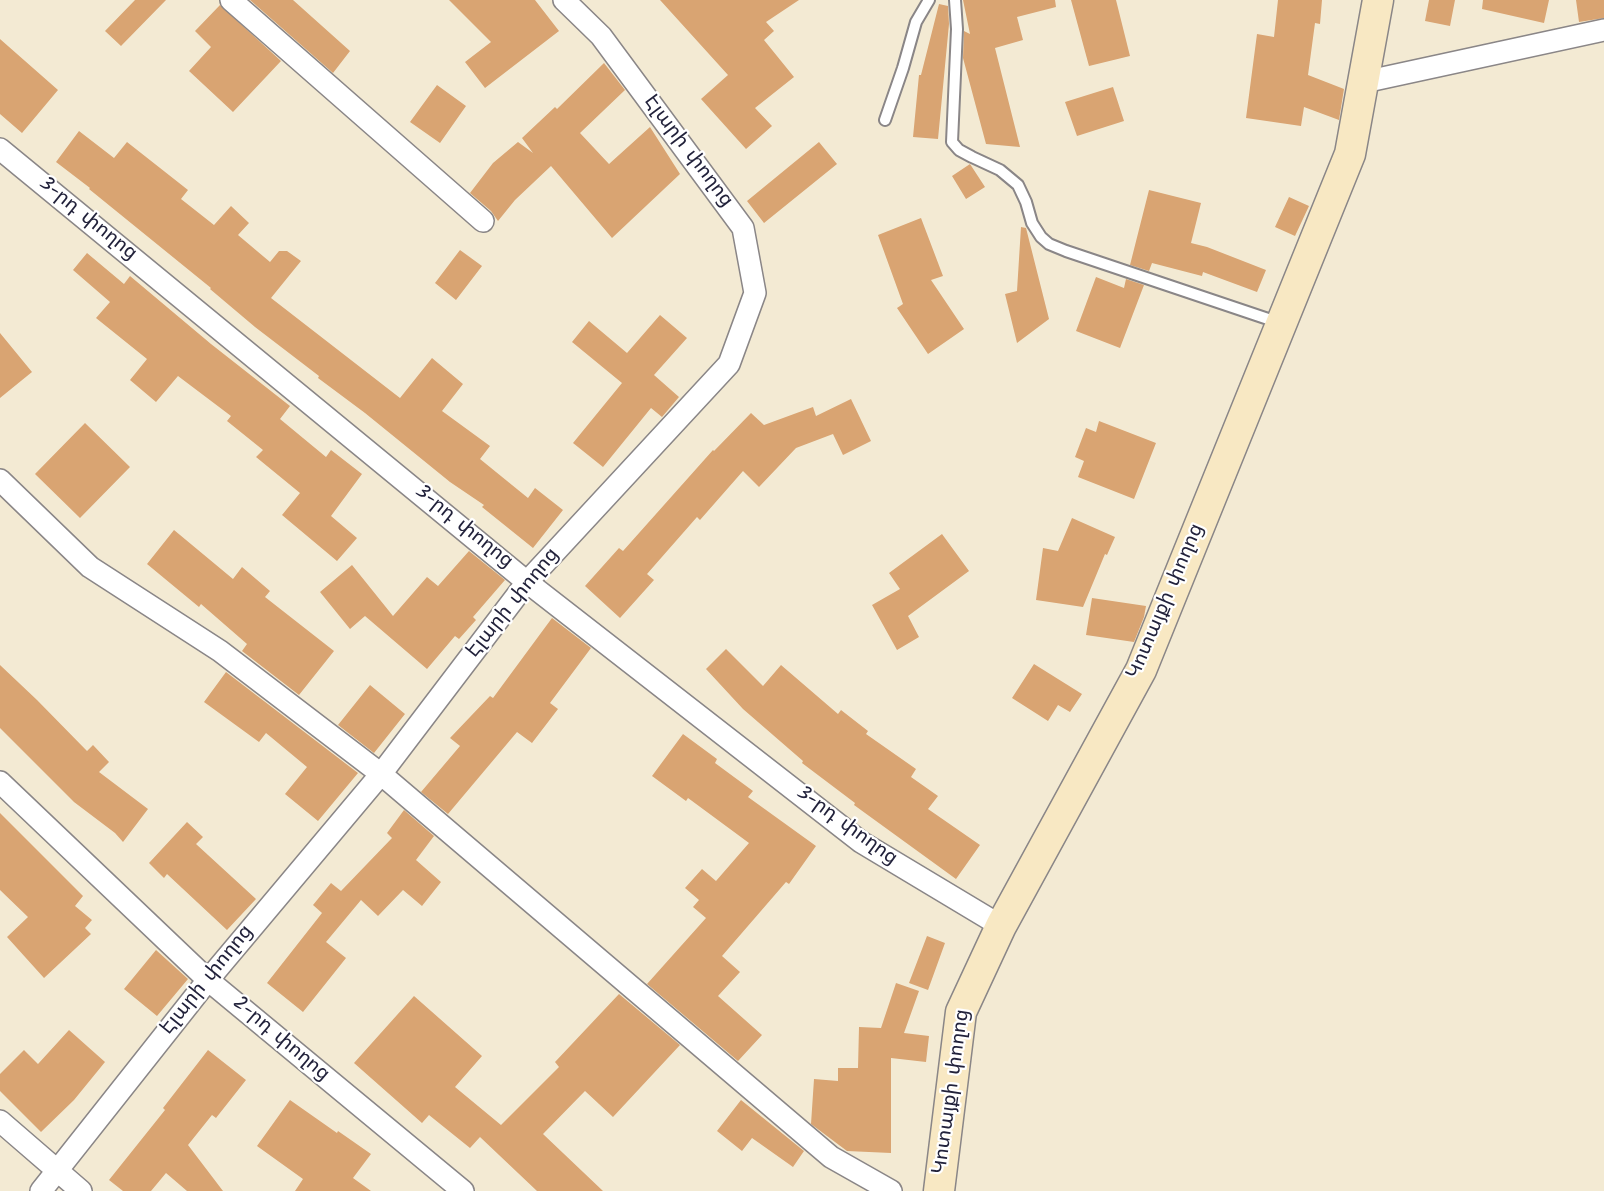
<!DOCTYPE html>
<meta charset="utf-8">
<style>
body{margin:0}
canvas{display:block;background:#f3ead3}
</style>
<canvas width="1604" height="1191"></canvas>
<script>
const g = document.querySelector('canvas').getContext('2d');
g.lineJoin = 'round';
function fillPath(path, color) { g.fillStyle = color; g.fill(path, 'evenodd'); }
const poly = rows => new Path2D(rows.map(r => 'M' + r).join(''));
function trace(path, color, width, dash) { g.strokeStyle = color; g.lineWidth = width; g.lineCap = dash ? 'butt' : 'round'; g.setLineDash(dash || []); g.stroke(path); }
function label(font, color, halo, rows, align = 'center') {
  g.font = font + ' Kalam,"Noto Sans Armenian",sans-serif'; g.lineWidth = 4.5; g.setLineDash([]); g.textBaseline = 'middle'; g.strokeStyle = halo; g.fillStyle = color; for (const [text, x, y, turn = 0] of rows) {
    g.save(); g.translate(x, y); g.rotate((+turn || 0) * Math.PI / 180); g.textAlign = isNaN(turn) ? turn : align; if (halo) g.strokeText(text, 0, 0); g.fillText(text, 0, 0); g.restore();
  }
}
fillPath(poly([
 [135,0,166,0,121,46,105,31],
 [250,0,293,0,350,51,333,73],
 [449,0,535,0,559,31,485,88,465,62,491,42],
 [660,0,799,0,766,22,774,31,764,40,794,77,755,108,772,126,746,149,701,99,728,75],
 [963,0,1055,0,1056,7,1017,17,1023,40,995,48,1020,147,986,144,963,58,964,31,970,34],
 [1071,0,1116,0,1130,56,1089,66],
 [1278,0,1322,0,1320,24,1315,23,1308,75,1344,89,1339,120,1304,107,1301,126,1246,118,1257,34,1274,37],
 [1429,0,1455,0,1450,26,1425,21],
 [1483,0,1549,0,1544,23,1482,9],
 [1576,0,1604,0,1604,18,1579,22],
 [939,4,948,6,949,24,938,139,913,137,919,75,921,75],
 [220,5,281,61,233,112,189,71,211,47,195,31],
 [0,39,58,90,22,133,0,114],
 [604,63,625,90,580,133,609,164,650,127,680,174,612,238,551,166,515,200,498,221,491,211,470,193,493,163,518,142,533,153,522,138,555,107,557,109],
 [437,85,466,106,440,143,410,122],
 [1113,87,1124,121,1077,136,1065,102],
 [79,131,114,158,127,142,188,190,181,199,214,225,231,206,249,223,238,235,270,262,279,251,287,251,301,261,271,298,400,398,432,358,463,384,442,411,490,446,480,459,528,498,535,488,563,510,533,548,482,507,484,505,450,482,365,413,318,378,319,376,255,327,210,289,211,288,89,189,90,188,56,162],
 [819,142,837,164,764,223,747,201],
 [970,164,985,187,966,199,952,176],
 [1149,190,1201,203,1191,243,1207,247,1266,270,1257,292,1203,272,1202,276,1152,263,1149,271,1130,265],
 [1289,197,1309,206,1295,236,1275,227],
 [921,218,943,276,931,280,964,329,928,354,897,308,903,304,878,235],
 [1021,227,1026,228,1049,319,1017,343,1005,294,1017,291],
 [460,250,482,266,456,300,435,283],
 [87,253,124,284,130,276,211,344,290,406,280,419,326,457,331,450,362,474,331,516,357,538,337,561,282,515,300,493,256,457,263,450,227,421,231,416,178,376,156,402,130,380,147,359,96,318,110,302,73,270],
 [1096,277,1124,288,1126,279,1144,285,1120,348,1076,331],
 [660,315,687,338,654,375,679,397,662,417,651,408,603,467,573,443,622,383,572,342,589,321,627,353],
 [0,333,32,372,0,398],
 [851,399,871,441,843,455,833,434,796,448,759,487,743,471,700,520,697,517,647,574,654,580,620,618,585,586,619,548,623,551,713,450,714,451,751,413,764,425,813,407,816,416],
 [1099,421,1156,443,1134,499,1078,477,1084,461,1075,457,1086,428,1096,432],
 [85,423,130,467,80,518,35,474],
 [1072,518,1115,537,1107,555,1105,554,1083,607,1036,600,1043,548,1058,551],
 [174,530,233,579,242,567,270,591,265,597,334,651,299,695,242,651,247,644,201,604,199,607,147,564],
 [942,534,969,571,908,616,919,637,897,650,872,605,900,589,889,573],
 [469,551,505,580,473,617,476,620,459,639,455,636,427,669,365,616,350,629,320,592,352,565,393,616,427,577,438,586],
 [1092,598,1146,606,1144,617,1134,642,1086,635],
 [552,618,591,648,550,703,558,709,532,743,517,732,448,814,421,792,460,746,450,738,490,696,493,698],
 [726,649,763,686,781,665,838,714,841,710,868,731,866,734,916,769,911,777,938,796,928,809,980,845,956,879,854,805,855,803,802,763,803,761,743,709,706,669],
 [1034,664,1082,694,1070,712,1058,705,1048,721,1012,698],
 [0,665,37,700,87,751,93,745,109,762,99,772,148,809,123,842,115,833,74,802,0,728],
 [226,672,358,773,318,821,285,794,307,767,266,733,259,742,204,702],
 [370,685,405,714,374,753,338,725],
 [683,734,717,759,715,763,753,791,748,797,816,846,789,884,786,882,722,956,740,972,718,996,762,1035,738,1061,647,984,706,918,693,907,699,900,685,888,702,869,716,881,749,843,688,798,686,801,652,776],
 [404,810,434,836,416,860,441,882,422,906,403,890,378,916,361,900,326,942,346,958,303,1012,267,983,322,913,313,905,331,883,341,891,392,838,387,833],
 [0,813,83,896,75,906,92,920,85,928,91,934,44,978,7,937,28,917,0,890],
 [187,822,203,837,196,844,256,899,227,930,167,874,164,878,149,863],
 [927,936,945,943,928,990,909,983],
 [156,950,188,979,157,1016,124,989],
 [896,983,919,991,904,1033,929,1036,926,1062,891,1058,891,1153,847,1151,811,1124,814,1079,838,1081,838,1068,858,1068,859,1027,881,1028],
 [619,994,680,1045,613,1117,585,1091,543,1134,603,1191,537,1191,480,1137,470,1148,429,1115,422,1123,354,1063,414,996,482,1056,455,1087,501,1125,559,1067,555,1062],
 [69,1030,105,1062,74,1100,41,1132,0,1091,0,1074,24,1050,38,1064],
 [208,1050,246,1080,216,1118,212,1115,188,1145,223,1191,187,1191,166,1173,151,1191,123,1191,109,1180,165,1110,163,1108],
 [290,1100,337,1133,338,1131,371,1154,353,1178,371,1191,295,1191,303,1179,257,1146],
 [741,1100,804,1151,793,1167,752,1138,742,1151,717,1131]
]), '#d9a472');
const service = poly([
 [955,0,957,29,952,142,959,150,972,157,1000,170,1018,185,1026,202,1032,223,1041,237,1049,244,1066,251,1280,323],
 [885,120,903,68,916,22,929,0]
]);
const minor = poly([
 [231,0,483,221],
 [1364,82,1604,30],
 [0,149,527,582,861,842,1001,926],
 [0,480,90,567,220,651,381,774,831,1157,891,1191],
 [0,782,208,980,463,1191],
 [0,1121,81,1191],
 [41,1191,208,980,381,774,527,582,729,364,755,293,743,228,601,36,564,0]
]);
const secondary = poly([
 [939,1191,961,1012,1001,926,1141,670,1350,154,1378,0]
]);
trace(service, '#8a8687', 14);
trace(minor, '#8a8687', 24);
trace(secondary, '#8a8687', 33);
trace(service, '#fff', 10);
trace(minor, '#fff', 21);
trace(secondary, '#f8e8c3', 30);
label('20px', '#22223b', '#fff', [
 ["Էլարի փողոց",687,152,53],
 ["3-րդ փողոց",87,220,39],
 ["3-րդ փողոց",463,528,39],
 ["Կոտայքի փողոց",1167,602,-67],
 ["Էլարի փողոց",514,604,-51],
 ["3-րդ փողոց",846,827,36],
 ["Էլարի փողոց",208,981,-51],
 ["2-րդ փողոց",280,1040,40],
 ["Կոտայքի փողոց",953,1092,-82]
]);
</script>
